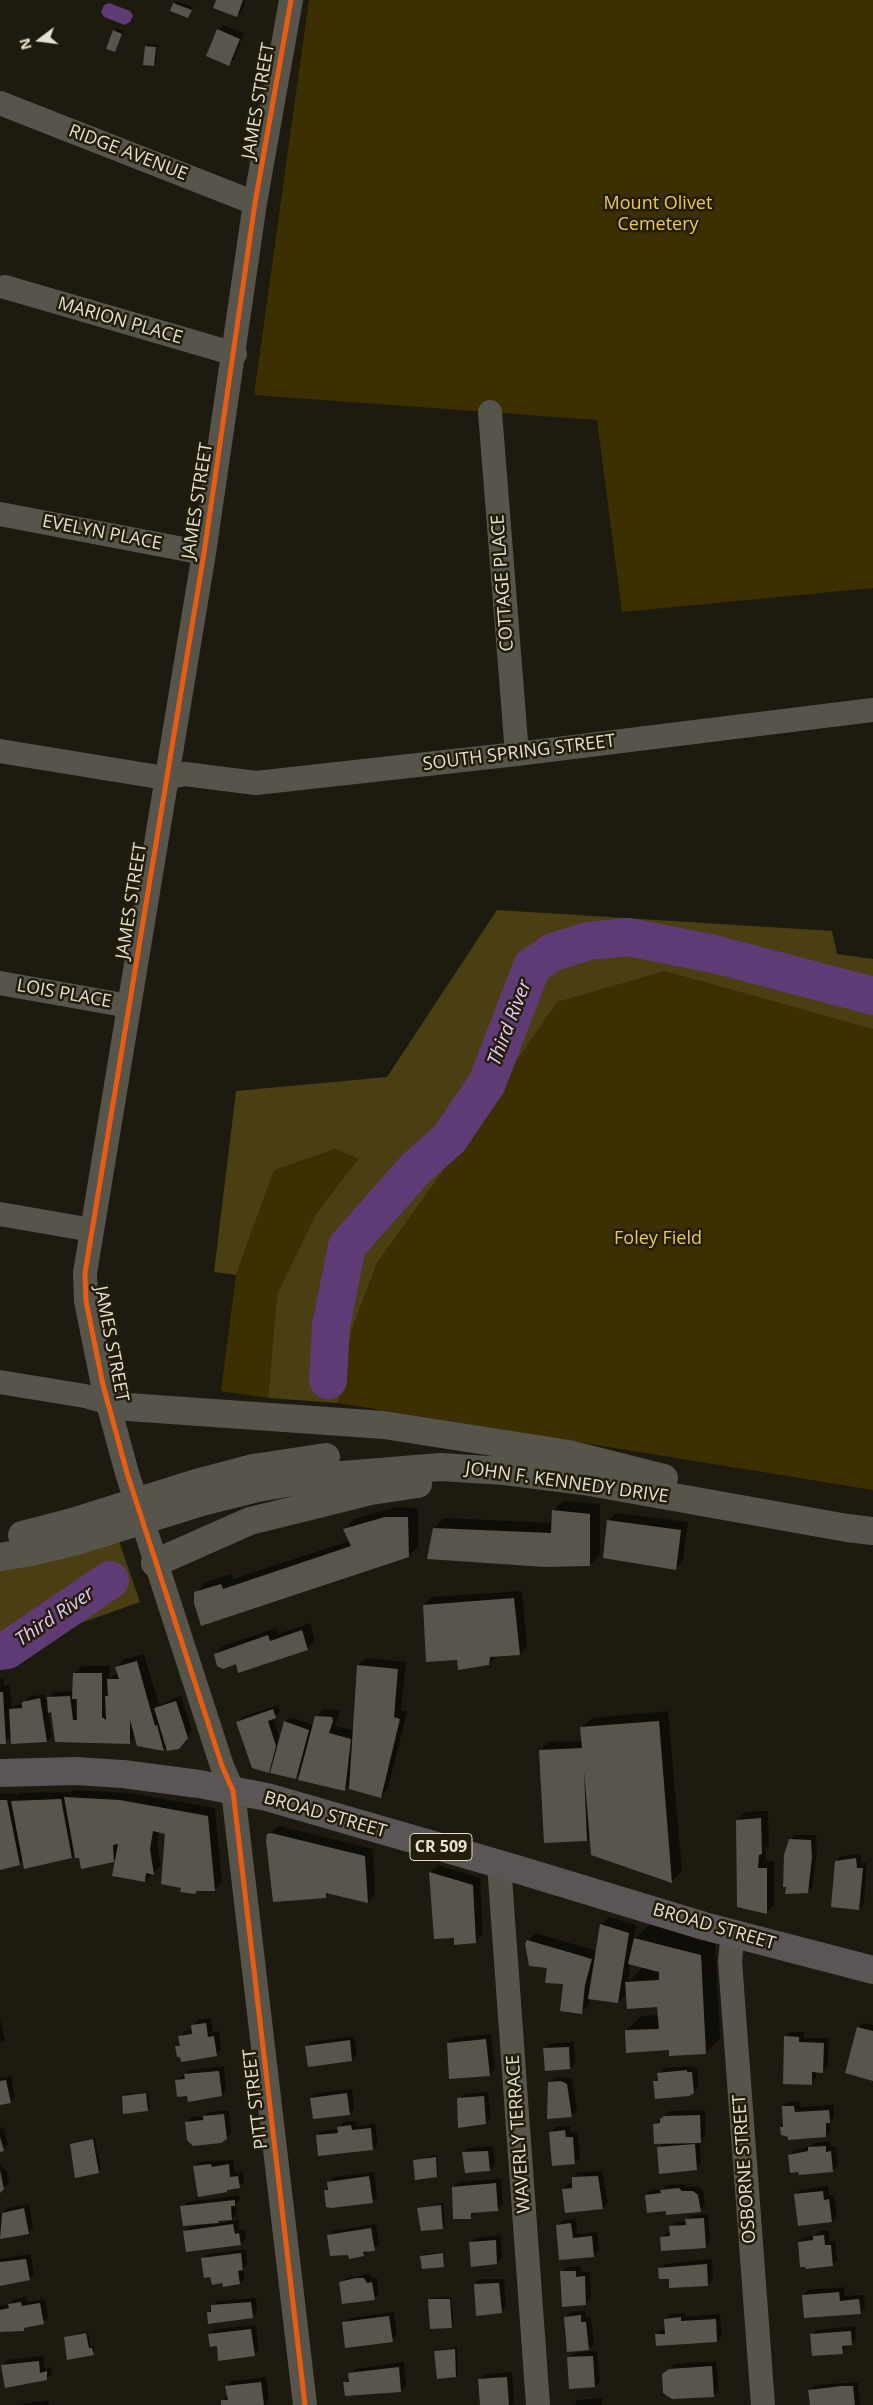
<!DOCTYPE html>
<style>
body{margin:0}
#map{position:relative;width:873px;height:2405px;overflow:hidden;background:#1d1a0f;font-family:"Open Sans",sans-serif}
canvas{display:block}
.north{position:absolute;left:15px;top:15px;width:50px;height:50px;-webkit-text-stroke:4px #231d09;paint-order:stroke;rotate:255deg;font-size:14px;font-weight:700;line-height:20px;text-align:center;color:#e4e0d4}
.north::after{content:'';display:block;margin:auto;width:18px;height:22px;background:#e4e0d4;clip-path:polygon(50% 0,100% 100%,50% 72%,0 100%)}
</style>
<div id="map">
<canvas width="873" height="2405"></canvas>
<div class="north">N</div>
</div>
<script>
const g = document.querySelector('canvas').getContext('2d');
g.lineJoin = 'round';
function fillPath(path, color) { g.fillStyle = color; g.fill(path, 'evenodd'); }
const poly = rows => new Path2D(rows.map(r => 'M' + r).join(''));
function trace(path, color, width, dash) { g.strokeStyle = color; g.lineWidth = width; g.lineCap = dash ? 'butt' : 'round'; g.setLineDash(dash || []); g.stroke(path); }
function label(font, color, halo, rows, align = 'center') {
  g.font = font + ' "Open Sans",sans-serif'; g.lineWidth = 5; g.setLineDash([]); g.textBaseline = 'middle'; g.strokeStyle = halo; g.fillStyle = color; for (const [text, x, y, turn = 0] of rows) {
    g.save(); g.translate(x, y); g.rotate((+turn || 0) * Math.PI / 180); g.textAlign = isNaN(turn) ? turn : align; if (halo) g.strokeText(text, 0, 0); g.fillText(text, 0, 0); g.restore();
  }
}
fillPath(poly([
 [309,0,873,0,873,588,622,612,597,420,254,395],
 [614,944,873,1010,873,1490,338,1403,352,1329,377,1263,494,1100,517,1060,543,963],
 [336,1149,358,1159,316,1214,277,1294,268,1398,221,1391,236,1275,274,1170]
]), '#3c3002');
fillPath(poly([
 [497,910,832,931,837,954,873,959,873,1029,665,971,557,1002,517,1060,494,1100,377,1263,352,1329,338,1403,268,1398,277,1294,316,1214,358,1159,336,1149,274,1170,236,1275,214,1272,236,1091,387,1077],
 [119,1541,140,1602,81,1623,0,1668,0,1564]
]), '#4a3e13');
fillPath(poly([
 [109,3,130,11,133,16,130,22,125,25,104,17,101,12,104,5]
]), '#5f3b75');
fillPath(poly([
 [217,0,246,0,242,11,237,16],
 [176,1,193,7,188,17,171,11],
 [223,25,244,33,234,59,229,64,218,30],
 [116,28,124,31,115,51,114,31],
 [148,44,157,45,156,62,153,64,146,46],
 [563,1501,600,1504,600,1555,590,1565,434,1529,444,1518,553,1523,553,1511],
 [396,1507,418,1508,419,1546,408,1556,195,1603,196,1593,206,1582,231,1574,233,1579,349,1541,344,1530,354,1519],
 [616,1513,688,1522,683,1561,675,1569,608,1521],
 [522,1591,527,1646,519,1654,497,1656,489,1664,458,1659,424,1605,432,1597],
 [310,1623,315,1641,307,1649,237,1662,215,1654,223,1646,276,1628,278,1634],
 [144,1654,159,1705,181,1696,192,1732,184,1743,167,1746,164,1749,138,1745,136,1736,129,1743,73,1741,52,1711,48,1712,52,1736,47,1741,12,1736,5,1742,0,1743,0,1679,4,1679,4,1685,10,1685,12,1709,16,1705,23,1704,28,1697,45,1694,48,1711,49,1711,49,1697,54,1692,74,1691,74,1674,82,1666,110,1666,109,1679,114,1675,119,1674,117,1667,124,1659],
 [75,1698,79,1698,79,1715,76,1718],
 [366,1658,406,1662,401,1710,407,1712,388,1788,381,1796,350,1784,345,1790,302,1771,295,1778,273,1767,268,1771,237,1722,242,1717,278,1705,280,1712,273,1718,280,1740,285,1722,290,1717,314,1725,316,1717,324,1709,340,1710,335,1726,354,1730,358,1665],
 [668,1711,682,1871,672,1881,591,1836,587,1840,541,1750,548,1742,582,1741,581,1728,592,1718],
 [73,1790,129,1793,215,1808,222,1882,215,1890,182,1887,167,1833,159,1831,157,1841,161,1866,145,1881,117,1857,113,1861,80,1857,75,1854,72,1857,23,1860,19,1864,0,1868,0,1794,15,1793,16,1797,20,1793,68,1792,69,1794],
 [768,1811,769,1845,766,1848,765,1860,774,1861,774,1905,766,1913,737,1820,745,1812],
 [279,1826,373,1849,375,1894,368,1901,330,1893,326,1896,268,1835],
 [795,1835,816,1835,817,1851,812,1887,807,1892,790,1840],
 [861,1854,861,1863,867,1863,864,1904,859,1909,836,1861,841,1856],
 [438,1865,480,1878,483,1934,475,1942,455,1936,430,1872],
 [609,1917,636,1925,634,1940,650,1924,715,1941,720,2039,705,2053,670,2049,626,2031,641,2016,659,2015,659,2006,627,1993,618,2002,590,1998,589,2005,581,2012,564,1983,528,1941,535,1933,597,1951,601,1924],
 [630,1964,643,1967,628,1982],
 [211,2018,213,2032,219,2031,221,2049,216,2054,176,2047,181,2043,180,2036,185,2031,193,2030,193,2025,198,2020],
 [0,2019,5,2040,0,2044],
 [863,2023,873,2025,873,2080,858,2028],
 [790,2032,804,2032,804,2038,829,2038,828,2066,823,2071,816,2071,816,2078,811,2083,785,2037],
 [491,2034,495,2069,490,2074,448,2043,453,2038],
 [354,2036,357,2055,352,2060,306,2047,311,2042],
 [574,2042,575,2063,570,2068,544,2049,549,2044],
 [224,2066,226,2090,221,2095,188,2095,176,2081,191,2070],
 [691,2066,692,2068,697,2067,699,2087,694,2092,655,2081,664,2068],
 [11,2076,15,2097,10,2102,0,2104,0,2078],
 [567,2077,572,2079,577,2111,572,2116,549,2083,554,2078],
 [352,2089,354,2109,349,2114,311,2098,316,2093],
 [148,2092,150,2107,148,2109,123,2096,125,2094],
 [488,2092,491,2118,486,2123,459,2099,464,2094],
 [799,2101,800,2107,834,2105,834,2117,830,2121,831,2131,826,2136,781,2128,784,2124,783,2107,788,2102],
 [229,2110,231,2133,226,2138,187,2122,192,2117,205,2116,209,2112],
 [705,2110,705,2137,700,2142,701,2164,696,2169,658,2148,663,2143,655,2124,666,2114,670,2111],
 [356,2121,357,2126,375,2124,378,2144,373,2149,317,2136,322,2131,339,2129,344,2122],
 [570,2126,570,2133,578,2132,580,2158,575,2163,550,2133,556,2127],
 [4,2127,8,2145,0,2150,0,2128],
 [95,2138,101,2170,98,2172,71,2144],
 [830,2141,831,2147,836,2147,838,2165,833,2170,800,2173,790,2155,795,2150,810,2147,814,2143],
 [493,2146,495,2164,490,2169,463,2153,468,2148],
 [437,2155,438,2174,436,2176,414,2160],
 [233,2160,235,2173,243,2172,244,2182,239,2187,230,2188,227,2191,194,2167,199,2162],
 [0,2163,3,2169,6,2169,9,2183,0,2192],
 [602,2171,608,2203,603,2208,563,2189,568,2184,573,2184,573,2177,578,2172],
 [374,2172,377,2197,372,2202,325,2191,334,2177],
 [501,2179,503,2204,497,2209,476,2212,470,2217,453,2188,458,2182],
 [685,2184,687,2187,698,2186,703,2190,705,2205,700,2210,667,2210,646,2195,651,2190,663,2189,666,2185],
 [828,2186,829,2195,834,2195,837,2216,832,2221,795,2195,800,2190],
 [239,2195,240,2200,236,2204,237,2213,230,2220,220,2220,217,2223,238,2220,239,2230,244,2229,246,2239,240,2244,184,2232,189,2227,198,2226,182,2207,187,2202],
 [443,2203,445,2225,443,2228,419,2208],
 [29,2204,33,2228,28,2233,0,2238,0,2214,8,2208],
 [708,2214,710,2241,705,2247,662,2238,667,2233,671,2232,671,2227,676,2222,686,2221,691,2215],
 [576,2219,577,2234,597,2232,599,2251,594,2256,558,2225,563,2220],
 [376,2224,379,2244,363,2255,350,2254,328,2236,333,2231],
 [829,2230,830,2241,835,2241,837,2260,832,2265,799,2242,804,2237,814,2236,819,2231],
 [501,2235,502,2258,497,2263,470,2243,476,2238],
 [246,2249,247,2264,243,2268,245,2278,240,2283,223,2282,212,2276,203,2259,208,2254],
 [444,2252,445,2264,443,2266,422,2256,424,2254],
 [30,2254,34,2274,29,2279,0,2285,0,2259],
 [712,2259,713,2279,708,2285,670,2277,660,2269,665,2264],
 [581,2266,581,2272,590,2272,591,2299,586,2304,561,2272,567,2267],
 [369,2274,372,2278,377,2278,379,2294,374,2299,341,2283,346,2278],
 [480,2279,504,2279,506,2306,501,2312,475,2284],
 [844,2287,845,2296,864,2295,865,2308,860,2313,803,2295,808,2290],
 [26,2297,27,2302,45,2299,48,2317,43,2323,27,2326,23,2330,0,2331,0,2306,9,2305,14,2299],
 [451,2297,454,2325,452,2327,429,2300,431,2298],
 [256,2298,257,2312,252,2317,208,2313,217,2301],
 [585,2311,586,2317,591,2317,594,2344,588,2349,565,2317,570,2312],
 [394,2312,397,2335,392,2340,343,2323,349,2318],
 [685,2313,686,2317,720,2314,722,2336,717,2341,656,2335,661,2330,666,2330,665,2319,670,2314],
 [256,2325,259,2350,254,2355,218,2345,210,2334,215,2329],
 [855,2326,856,2339,851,2344,847,2344,847,2347,842,2352,812,2335,817,2330],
 [88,2331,91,2346,94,2346,95,2352,93,2354,65,2337],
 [457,2347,458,2374,456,2376,435,2352,437,2350],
 [597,2351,600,2381,595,2386,569,2358,574,2353],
 [43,2356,45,2369,51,2367,52,2373,47,2378,2,2365,7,2360],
 [716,2361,719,2390,714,2395,668,2370,675,2364],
 [404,2362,406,2386,401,2391,345,2383,355,2369],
 [512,2372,514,2402,511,2405,482,2405,480,2379,485,2374],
 [266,2377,269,2400,264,2405,223,2405,222,2401,227,2396,227,2386,232,2381],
 [858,2382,860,2405,811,2405,810,2390,815,2385],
 [602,2398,602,2405,573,2405,578,2400],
 [48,2400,49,2405,18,2405]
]), '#0007');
trace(poly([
 [328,1380,331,1326,347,1246,416,1168,449,1139,487,1083,532,966,553,952,588,941,628,937,714,954,873,996],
 [0,1651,7,1650,110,1580]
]), '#5f3b75', 38);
fillPath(poly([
 [216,0,243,0,237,17,213,8],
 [173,3,192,10,188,18,170,11],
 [217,29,240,39,229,66,206,56],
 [113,30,122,34,115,52,106,49],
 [145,46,156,47,154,66,143,65],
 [552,1510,590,1514,590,1566,545,1567,427,1559,433,1528,551,1533],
 [385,1517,408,1517,409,1557,201,1626,194,1603,194,1592,221,1584,223,1589,351,1546,343,1529],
 [607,1520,681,1530,676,1570,603,1558],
 [514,1598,520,1655,490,1657,489,1665,458,1670,457,1660,426,1662,423,1605],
 [302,1630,308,1650,238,1673,236,1664,223,1669,217,1666,214,1654,268,1635,270,1641],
 [137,1661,155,1726,157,1725,164,1751,137,1746,130,1720,130,1744,55,1742,51,1712,48,1713,47,1697,70,1696,73,1720,77,1720,77,1699,72,1699,73,1673,102,1673,102,1717,106,1720,105,1696,108,1696,107,1679,119,1679,115,1667],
 [357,1665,398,1669,394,1717,400,1719,381,1798,349,1789],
 [0,1692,3,1692,6,1744,0,1744],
 [40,1698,47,1742,11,1744,9,1709,22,1708,22,1702],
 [176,1701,188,1738,179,1749,167,1751,154,1708],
 [273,1709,276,1718,268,1721,276,1746,269,1773,252,1768,236,1722],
 [315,1716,332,1717,333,1721,329,1733,351,1739,345,1791,298,1780],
 [284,1721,309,1730,296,1779,270,1773],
 [659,1721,672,1883,591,1855,584,1770,587,1841,544,1843,539,1750,582,1748,580,1727],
 [64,1797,120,1800,208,1816,215,1891,197,1891,195,1894,180,1892,181,1888,161,1884,165,1834,153,1831,150,1849,154,1875,146,1873,145,1882,112,1876,118,1844,113,1845,114,1862,81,1869,79,1858,75,1858],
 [61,1799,72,1858,24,1869,11,1801],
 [0,1800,7,1800,20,1865,0,1870],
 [761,1818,762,1854,759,1855,758,1868,767,1868,767,1914,737,1907,736,1820],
 [271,1833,365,1856,368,1903,326,1893,326,1898,273,1902,266,1840,267,1834],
 [789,1839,811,1840,812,1857,808,1893,785,1894,786,1887,783,1887,784,1855],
 [856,1858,857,1868,863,1868,859,1910,831,1907,835,1861],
 [429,1872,473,1885,476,1943,454,1945,454,1938,434,1939],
 [600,1924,629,1933,618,2003,588,1999],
 [634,1938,701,1955,706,2054,669,2056,669,2050,626,2053,625,2030,659,2029,657,2007,627,2009,625,1982,659,1980,659,1972,628,1964],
 [527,1940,592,1959,585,1985,582,2014,560,2011,563,1984,545,1983,547,1968,529,1966,525,1944],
 [206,2023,208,2037,214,2036,217,2056,181,2062,180,2057,177,2057,175,2046,180,2046,178,2036,192,2034,191,2025],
 [857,2027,873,2031,873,2081,845,2073],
 [784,2036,799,2037,799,2042,824,2043,823,2073,812,2072,812,2085,783,2084],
 [486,2039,490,2076,449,2079,447,2043],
 [350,2040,352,2061,308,2067,305,2046],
 [569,2047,570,2069,545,2071,543,2048],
 [687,2070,687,2072,692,2072,694,2093,689,2096,655,2099,653,2081,658,2081,657,2073],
 [219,2071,222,2096,188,2102,187,2096,177,2097,175,2080,185,2079,184,2074],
 [6,2080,11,2103,0,2105,0,2081],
 [561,2081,567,2084,572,2117,547,2119,548,2082],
 [146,2093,148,2111,123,2114,122,2096],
 [347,2093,350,2115,313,2119,310,2098],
 [484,2096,486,2124,458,2128,457,2098],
 [782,2106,794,2106,795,2112,829,2110,830,2123,826,2123,826,2137,788,2140,788,2137,781,2135,780,2127,783,2127],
 [224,2114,227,2139,221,2143,193,2146,187,2140,185,2122,203,2120,203,2116],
 [700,2115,701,2143,654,2144,653,2124,660,2123,660,2119,664,2116],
 [351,2125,352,2130,371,2128,373,2150,318,2156,316,2135,338,2133,337,2127],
 [565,2130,566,2137,573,2137,575,2164,552,2166,549,2132],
 [0,2137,4,2151,0,2152],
 [93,2139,99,2173,75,2178,70,2144],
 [695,2144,697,2170,659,2174,657,2147],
 [826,2146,826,2152,831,2151,833,2172,799,2175,798,2172,790,2173,788,2155,808,2151,808,2147],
 [488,2151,490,2171,465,2173,462,2152],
 [436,2157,437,2177,415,2180,413,2160],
 [211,2164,212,2167,229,2164,230,2177,238,2176,240,2188,227,2190,227,2192,198,2197,193,2166],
 [0,2170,4,2189,0,2193],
 [369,2176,373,2203,331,2208,326,2207,324,2190,328,2190,327,2182],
 [598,2176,603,2209,565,2213,562,2189,572,2188,572,2177],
 [496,2183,498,2211,471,2213,471,2219,453,2219,452,2187],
 [679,2188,682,2191,693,2191,698,2195,701,2212,666,2215,666,2211,647,2213,645,2195,661,2193,660,2190],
 [823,2191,824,2200,829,2199,832,2222,798,2226,794,2194],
 [235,2200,235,2206,231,2206,232,2220,218,2221,219,2223,183,2226,180,2206],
 [441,2205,443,2229,421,2231,417,2208],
 [24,2208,29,2234,0,2239,2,2213],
 [704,2218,706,2248,661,2251,660,2237,670,2236,669,2226,686,2225,685,2219],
 [571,2223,573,2238,592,2236,594,2257,559,2260,556,2225],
 [233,2224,235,2234,239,2233,241,2245,186,2252,183,2231],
 [371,2228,375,2251,363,2252,364,2256,349,2259,348,2255,330,2256,327,2235],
 [824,2235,825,2245,831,2245,833,2266,806,2269,805,2267,800,2267,798,2242,813,2240,813,2236],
 [496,2240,497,2264,471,2267,469,2242],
 [241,2253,243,2270,238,2271,240,2284,223,2287,222,2283,212,2285,210,2277,204,2278,201,2258],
 [443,2253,444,2267,422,2269,420,2256],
 [26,2259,30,2280,0,2286,0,2262],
 [707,2264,708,2286,669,2288,669,2279,659,2279,658,2268],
 [560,2271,576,2271,576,2277,585,2276,586,2305,562,2307],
 [356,2278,364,2278,367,2283,372,2282,375,2300,342,2304,339,2282],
 [499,2283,502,2313,476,2316,474,2284],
 [839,2292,840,2301,859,2299,861,2314,804,2318,802,2295],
 [428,2299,450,2299,452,2328,430,2329],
 [21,2302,22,2306,40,2303,44,2324,24,2328,24,2331,0,2332,0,2310,9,2308,8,2304],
 [251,2302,253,2318,208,2324,207,2312,211,2312,211,2305],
 [581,2315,581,2322,586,2322,589,2350,567,2352,564,2317],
 [389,2316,393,2342,345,2348,342,2322],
 [681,2317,681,2321,716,2319,717,2342,656,2346,655,2334,665,2334,664,2319],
 [251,2329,255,2356,218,2361,217,2346,210,2347,208,2334],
 [851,2331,852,2345,842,2346,843,2354,812,2356,810,2334],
 [86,2333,89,2348,92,2348,94,2355,67,2360,64,2337],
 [455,2349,456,2377,437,2379,434,2351],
 [593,2356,595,2387,569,2389,567,2357],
 [39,2361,40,2373,47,2371,47,2380,5,2388,1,2365],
 [712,2366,714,2397,672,2399,663,2393,662,2374,669,2369],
 [399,2367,401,2392,345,2396,343,2382,349,2382,348,2373],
 [507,2377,509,2405,480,2405,478,2379],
 [261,2382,264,2405,221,2405,221,2400,228,2400,225,2386],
 [842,2386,853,2386,855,2405,810,2405,808,2390]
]), '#57554c');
trace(poly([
 [291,0,255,203,204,553,85,1273,86,1301,103,1385,127,1473,222,1766,233,1791,305,2405],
 [0,103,255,203],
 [5,287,235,354],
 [490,412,517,754],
 [0,514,204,553],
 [0,751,165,778,185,774,256,783,517,754,873,710],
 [0,983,129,1006],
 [0,1214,92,1230],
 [0,1382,85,1396,107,1402],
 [499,1864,538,2405],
 [733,1933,730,1961,763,2405]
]), '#57544b', 24);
trace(poly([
 [107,1402,128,1407,384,1425,569,1454,664,1478],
 [22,1535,72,1522,196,1483,253,1468,326,1457],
 [0,1557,32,1552,77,1541,202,1502,258,1488,319,1477,440,1467,504,1471,584,1481,847,1528,873,1531],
 [155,1563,250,1521,371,1491,418,1484]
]), '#57544b', 28);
trace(poly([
 [0,1773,76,1771,123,1774,199,1784,267,1797,513,1868,704,1926,873,1970]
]), '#5b5555', 28);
trace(poly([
 [291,0,255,203,204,553,85,1273,86,1301,103,1385,127,1473,222,1766,233,1791,305,2405]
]), '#e95d12', 5);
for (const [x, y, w] of [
 [441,1847,62]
]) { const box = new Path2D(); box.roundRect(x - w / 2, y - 13.5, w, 27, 4); g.fillStyle = '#231d09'; g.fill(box); trace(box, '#e4e0d4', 1); }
label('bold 16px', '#e4e0d4', null, [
 ["CR 509",441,1847]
]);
label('18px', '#e4e0d4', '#231d09', [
 ["JAMES STREET",259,101,-80],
 ["RIDGE AVENUE",128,153,21],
 ["MARION PLACE",120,321,16],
 ["JAMES STREET",198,501,-81],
 ["EVELYN PLACE",102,533,11],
 ["COTTAGE PLACE",503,583,-94],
 ["SOUTH SPRING STREET",519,753,-7],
 ["JAMES STREET",132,901,-81],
 ["LOIS PLACE",64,994,10],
 ["JAMES STREET",111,1344,79],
 ["JOHN F. KENNEDY DRIVE",567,1483,8],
 ["BROAD STREET",325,1815,16],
 ["BROAD STREET",714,1927,16],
 ["PITT STREET",256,2099,-97],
 ["WAVERLY TERRACE",519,2134,-94],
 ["OSBORNE STREET",745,2169,-94]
]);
label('18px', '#ecca52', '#231d09', [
 ["Mount Olivet",658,204],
 ["Cemetery",658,225],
 ["Foley Field",658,1239]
]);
label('italic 19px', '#e6c6ff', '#231d09', [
 ["Third River",510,1023,-69],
 ["Third River",55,1617,-34]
]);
</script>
